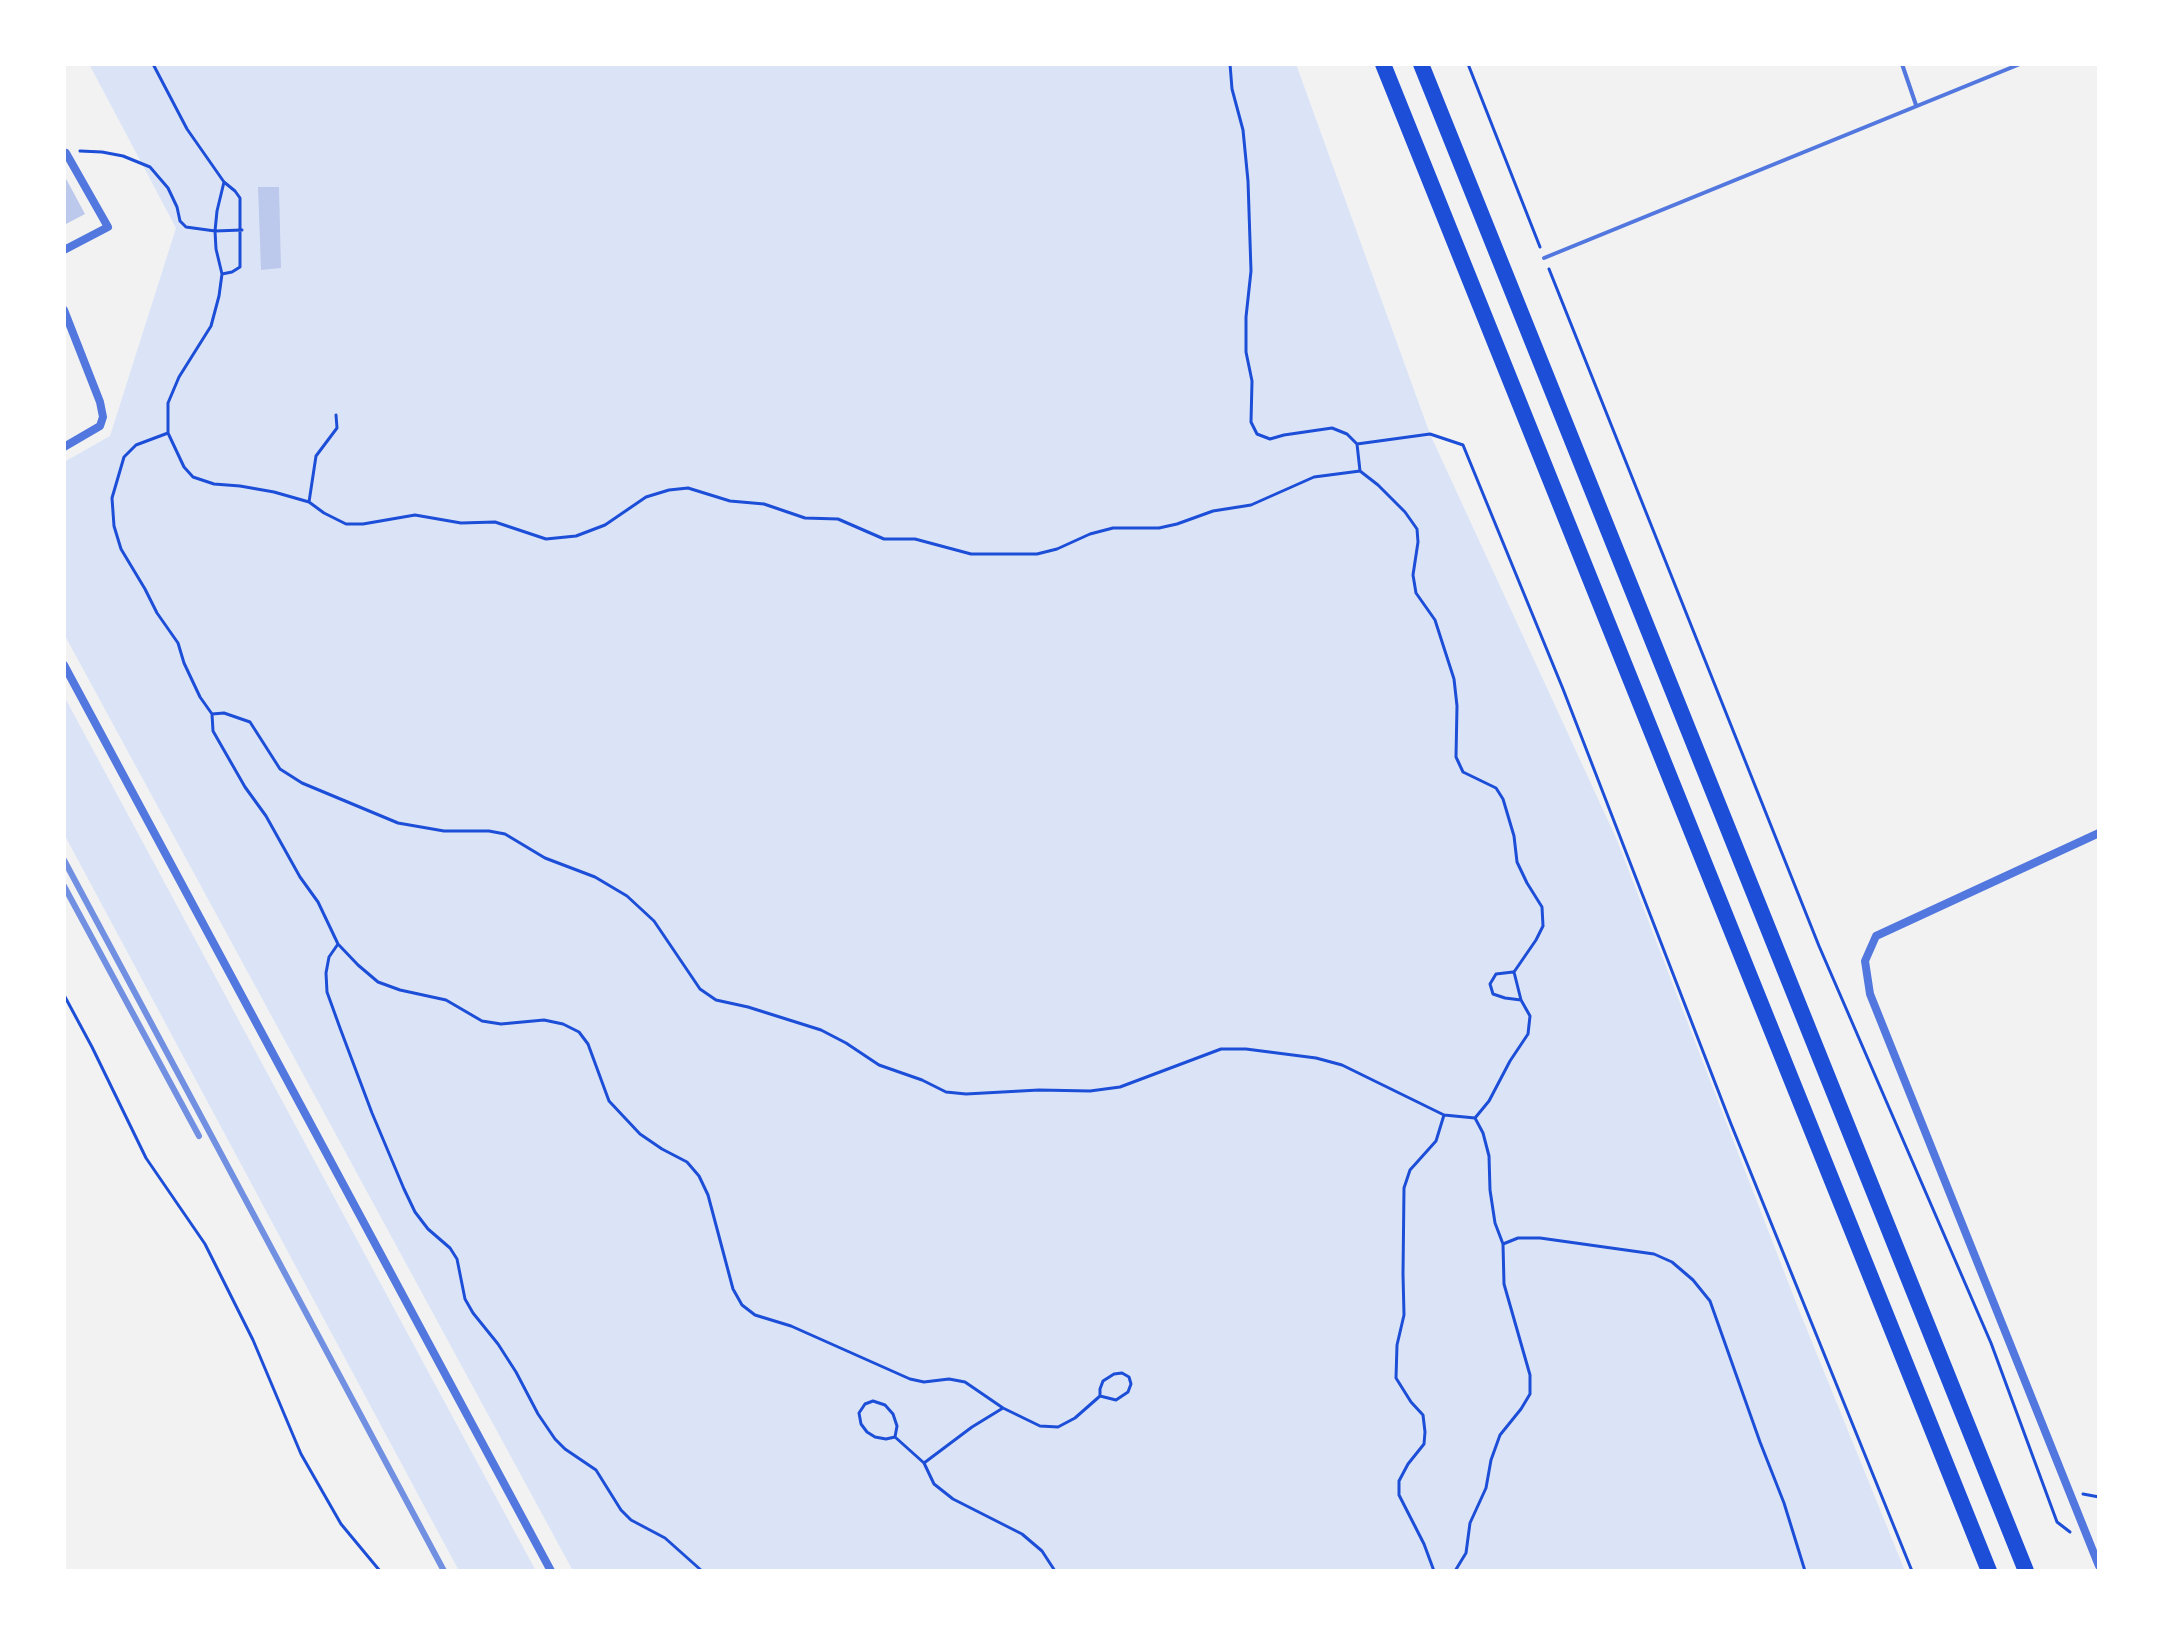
<!DOCTYPE html>
<style>
body{margin:0}
#map{position:relative;width:2163px;height:1635px;overflow:hidden;background:#f2f2f2;font-family:Bitter,serif}
canvas{display:block}
.frame{position:absolute;inset:0;border:66px solid #fff;pointer-events:none}
</style>
<div id="map">
<canvas width="2163" height="1635"></canvas>
<div class="frame"></div>
</div>
<script>
const g = document.querySelector('canvas').getContext('2d');
g.lineJoin = 'round';
function fillPath(path, color) { g.fillStyle = color; g.fill(path, 'evenodd'); }
const poly = rows => new Path2D(rows.map(r => 'M' + r).join(''));
function trace(path, color, width, dash) { g.strokeStyle = color; g.lineWidth = width; g.lineCap = dash ? 'butt' : 'round'; g.setLineDash(dash || []); g.stroke(path); }
fillPath(poly([
 [89,64,1296,64,1430,434,1617,840,1797,1305,1905,1571,573,1571,64,634,64,462,110,436,176,228],
 [64,696,410,1338,536,1571,459,1571,64,834]
]), '#dbe4f7');
fillPath(poly([
 [64,175,85,214,64,225],
 [258,187,279,187,281,268,261,270]
]), '#bdc9ec');
trace(poly([
 [153,64,187,129,224,182,235,191,240,198,240,267,232,272,222,274],
 [1230,64,1232,89,1243,130,1248,181,1251,271,1246,317,1246,352,1252,381,1251,422,1257,434,1270,439,1284,435,1332,428,1347,434,1357,444,1360,471,1378,485,1405,512,1417,529,1418,542,1413,575,1416,593,1435,620,1454,679,1457,706,1456,757,1463,772,1496,788,1503,799,1514,836,1517,862,1527,883,1542,907,1543,926,1536,940,1514,972,1521,1000,1530,1016,1528,1034,1510,1061,1489,1101,1475,1118],
 [1468,64,1540,247],
 [80,151,102,152,123,156,150,167,168,188,177,207,180,221,186,227,215,231,242,230],
 [224,182,217,211,215,231,216,249,222,274,219,296,211,326,179,377,168,403,168,433,184,467,193,477,214,484,240,486,274,492,309,502,324,513,346,524,363,524,415,515,461,523,495,522,546,539,576,536,605,525,646,497,669,490,688,488,730,501,764,504,805,518,838,519,884,539,915,539,971,554,1037,554,1057,549,1090,534,1113,528,1159,528,1177,524,1213,511,1251,505,1314,477,1360,471],
 [1549,269,1819,946,1991,1343,2057,1522,2070,1532],
 [168,433,136,445,124,457,112,498,114,526,121,549,145,589,157,613,178,643,184,663,200,697,212,714,213,731,245,787,266,816,300,877,318,902,338,944,358,965,378,982,400,990,446,1000,482,1021,501,1024,544,1020,563,1024,579,1032,588,1044,609,1101,640,1134,662,1149,687,1162,699,1176,708,1195,733,1289,742,1305,755,1315,791,1326,910,1379,924,1382,949,1379,965,1382,1003,1408,1040,1426,1058,1427,1075,1418,1100,1396,1100,1389,1103,1381,1114,1374,1122,1373,1129,1377,1131,1384,1128,1392,1116,1400,1100,1396],
 [1357,444,1430,434,1463,445,1563,689,1731,1124,1912,1571],
 [309,502,316,456,337,428,336,415],
 [212,714,224,713,250,722,280,769,302,783,398,823,444,831,489,831,505,834,545,858,595,877,627,896,654,921,700,989,716,1000,748,1007,821,1030,846,1043,879,1065,922,1080,946,1092,966,1094,1039,1090,1090,1091,1120,1087,1221,1049,1246,1049,1316,1058,1342,1065,1444,1115,1475,1118],
 [338,944,329,957,326,973,327,992,340,1028,372,1113,404,1189,415,1212,428,1229,450,1248,457,1259,465,1299,473,1313,498,1344,516,1372,538,1414,555,1439,565,1449,596,1470,621,1510,631,1520,665,1538,702,1571],
 [1513,972,1496,974,1490,984,1493,994,1505,998,1521,1000],
 [64,995,92,1047,146,1158,205,1244,253,1340,301,1454,341,1524,380,1571],
 [1503,1244,1518,1238,1540,1238,1654,1254,1672,1262,1693,1280,1710,1301,1760,1442,1784,1503,1805,1571],
 [873,1401,885,1405,893,1414,897,1426,895,1437,886,1439,875,1437,867,1432,861,1424,859,1413,865,1404,873,1401],
 [895,1437,924,1463,934,1484,953,1499,1022,1534,1042,1551,1055,1571],
 [924,1463,972,1427,1003,1408],
 [2083,1494,2099,1497],
 [1434,1571,1424,1544,1399,1495,1399,1481,1408,1464,1424,1444,1425,1432,1423,1415,1411,1402,1396,1378,1397,1345,1404,1315,1403,1274,1404,1188,1410,1170,1436,1141,1444,1115],
 [1455,1571,1466,1553,1470,1523,1486,1488,1491,1460,1500,1435,1521,1409,1530,1394,1530,1375,1504,1284,1503,1244,1495,1223,1490,1190,1489,1156,1483,1133,1475,1118]
]), '#1d4ed8', 3);
trace(poly([
 [1902,64,1916,105],
 [1544,258,2020,64]
]), '#5277de', 4);
trace(poly([
 [64,250,108,227,66,153],
 [64,310,100,402,103,417,100,426,64,447],
 [64,665,551,1571],
 [2099,833,1876,936,1865,961,1870,994,2099,1566]
]), '#5277de', 8);
trace(poly([
 [1383,64,1989,1571],
 [1421,64,2026,1571]
]), '#1d4ed8', 16);
trace(poly([
 [64,860,444,1571],
 [64,886,199,1136]
]), '#7290e2', 6);
</script>
